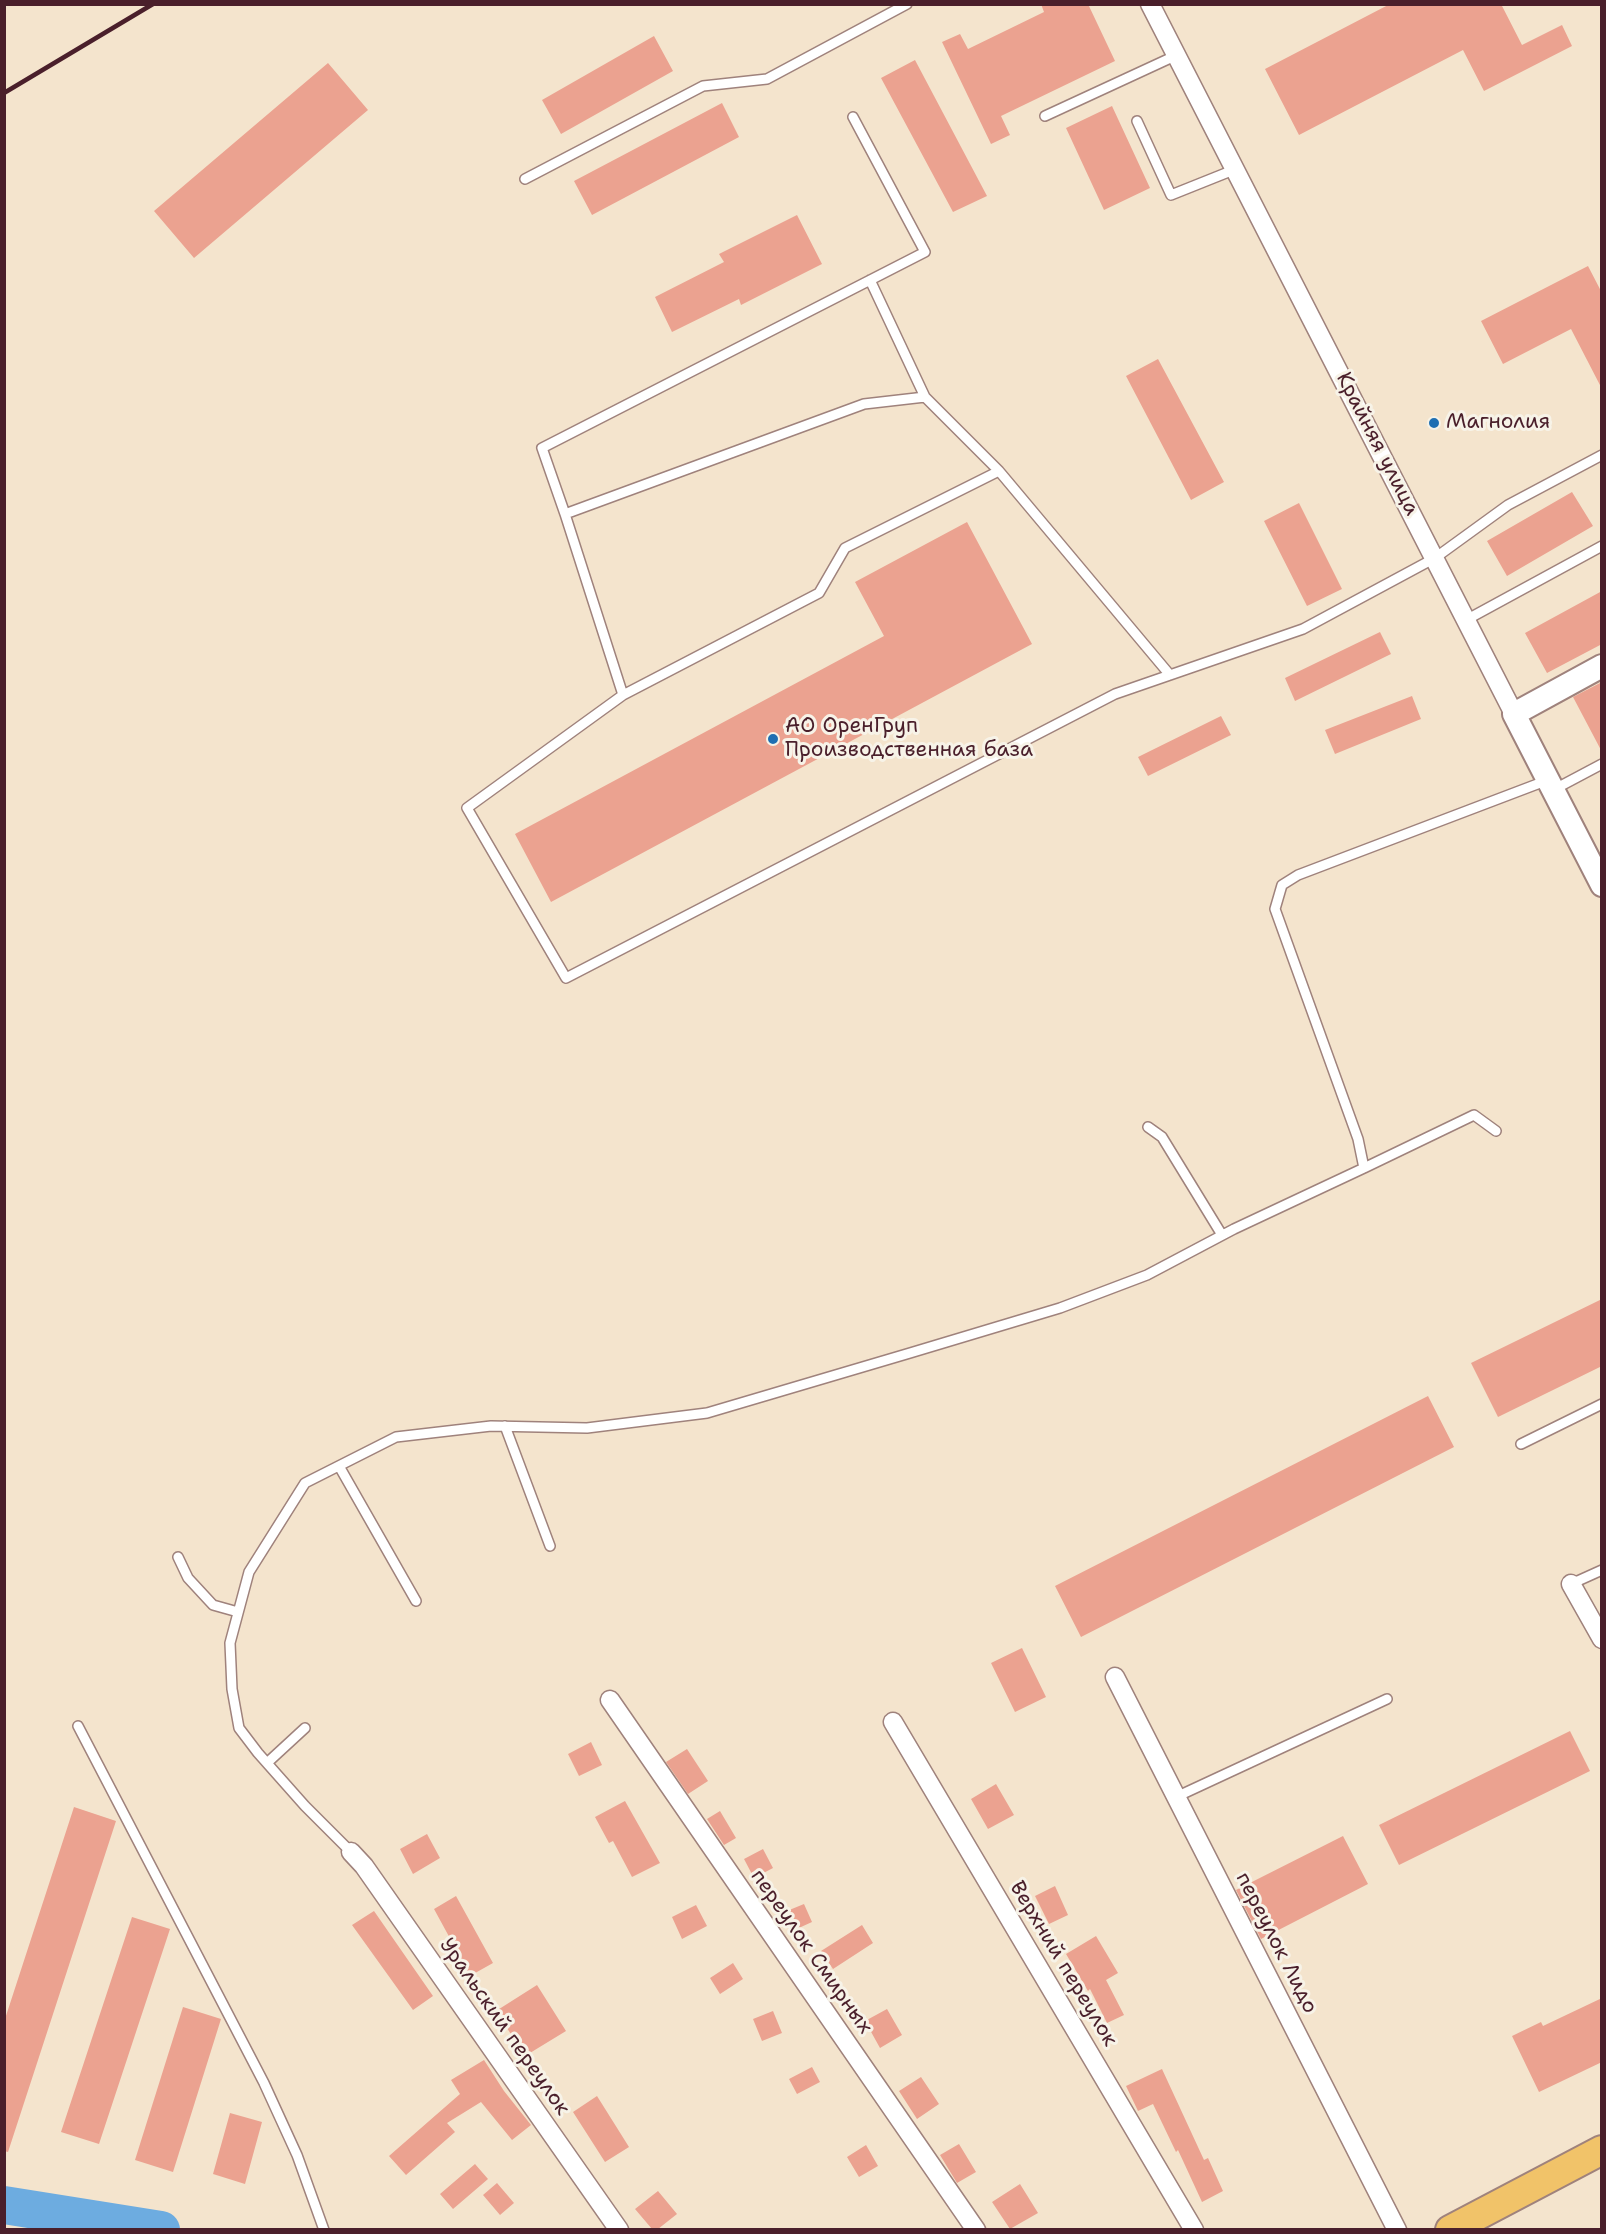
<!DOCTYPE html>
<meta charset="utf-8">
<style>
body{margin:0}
#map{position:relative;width:1606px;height:2234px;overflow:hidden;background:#f4e4cd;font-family:"Shantell Sans",sans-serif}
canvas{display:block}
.frame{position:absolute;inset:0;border:6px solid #4a1f2b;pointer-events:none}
</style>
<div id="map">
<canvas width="1606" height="2234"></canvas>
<div class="frame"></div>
</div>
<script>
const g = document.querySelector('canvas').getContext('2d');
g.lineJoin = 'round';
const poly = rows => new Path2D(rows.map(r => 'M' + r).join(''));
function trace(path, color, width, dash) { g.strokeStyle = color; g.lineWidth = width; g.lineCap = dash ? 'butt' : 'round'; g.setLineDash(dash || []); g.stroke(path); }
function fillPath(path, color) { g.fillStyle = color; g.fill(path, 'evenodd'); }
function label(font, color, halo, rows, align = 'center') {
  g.font = font + ' "Shantell Sans",sans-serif'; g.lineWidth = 6; g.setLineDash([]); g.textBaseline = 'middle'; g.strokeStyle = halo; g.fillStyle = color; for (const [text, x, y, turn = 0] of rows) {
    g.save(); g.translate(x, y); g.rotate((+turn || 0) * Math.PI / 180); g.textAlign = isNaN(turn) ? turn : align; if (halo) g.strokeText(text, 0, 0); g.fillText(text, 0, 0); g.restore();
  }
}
trace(poly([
 [4,2205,161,2230]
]), '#6dace0', 38);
fillPath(poly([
 [1041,4,1088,4,1115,61,1001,116,1010,135,991,144,942,42,960,34,968,49,1044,12],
 [1390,4,1501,4,1522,45,1562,25,1572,46,1484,91,1463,50,1299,135,1265,69],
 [654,36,673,71,561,134,542,100],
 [915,60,987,196,953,212,881,78],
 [328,63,368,110,194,258,154,211],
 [722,103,739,137,592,215,574,181],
 [1112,106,1150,188,1104,210,1066,128],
 [797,215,822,264,741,305,739,299,672,332,655,297,724,262,719,254],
 [1588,266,1602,293,1602,389,1571,329,1503,364,1481,321],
 [1158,359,1224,482,1191,500,1126,376],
 [1572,492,1593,526,1507,576,1487,541],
 [1299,503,1342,589,1307,606,1264,521],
 [967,522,1032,644,551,902,515,834,884,636,855,582],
 [1602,591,1602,644,1547,673,1525,633],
 [1380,632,1391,654,1295,701,1285,678],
 [1602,682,1602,752,1573,697],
 [1412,696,1421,719,1335,754,1325,730],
 [1221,716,1231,735,1148,776,1138,757],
 [1602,1299,1602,1366,1498,1417,1471,1363],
 [1428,1396,1454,1447,1081,1637,1055,1586],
 [1022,1648,1046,1697,1015,1712,991,1663],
 [1570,1731,1590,1771,1399,1865,1379,1825],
 [591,1742,602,1765,579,1776,568,1754],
 [687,1749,708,1781,688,1794,666,1762],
 [996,1784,1014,1815,988,1829,971,1799],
 [625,1801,660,1863,632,1877,613,1841,609,1843,595,1817],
 [74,1807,116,1821,8,2152,4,2151,4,2022],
 [720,1811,736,1838,724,1845,707,1819],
 [427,1834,440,1858,413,1874,400,1849],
 [1343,1836,1368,1884,1261,1939,1236,1890],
 [763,1849,773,1868,754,1878,744,1859],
 [1055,1886,1068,1915,1049,1924,1035,1896],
 [456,1896,493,1963,468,1977,455,1954,458,1953,434,1909],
 [804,1904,812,1922,790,1932,782,1913],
 [696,1905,707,1926,682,1939,672,1917],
 [374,1911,433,1996,413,2010,352,1925],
 [132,1917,170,1929,99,2144,61,2132],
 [862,1925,873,1943,833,1969,821,1951],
 [1096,1936,1118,1973,1106,1980,1124,2015,1107,2023,1090,1989,1088,1991,1066,1954],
 [733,1963,743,1979,720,1994,710,1978],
 [537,1985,566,2031,525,2056,496,2011],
 [1602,1998,1602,2062,1539,2092,1512,2036,1541,2022,1543,2026],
 [183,2007,221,2019,173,2172,135,2160],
 [887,2009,902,2035,880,2048,865,2021],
 [773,2011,782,2033,762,2041,753,2019],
 [484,2060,504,2091,531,2125,512,2140,481,2102,447,2123,455,2132,406,2175,389,2156,460,2094,451,2080],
 [812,2067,820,2082,797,2094,789,2079],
 [1162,2069,1204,2160,1208,2158,1223,2191,1202,2202,1178,2150,1176,2152,1153,2104,1138,2111,1126,2086],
 [921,2077,939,2104,917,2119,899,2091],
 [597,2096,629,2147,605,2162,573,2112],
 [230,2113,262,2122,245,2184,213,2174],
 [959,2144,976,2172,957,2183,940,2155],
 [866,2145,878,2166,859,2177,847,2157],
 [475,2164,488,2179,453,2209,440,2194],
 [497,2183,514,2203,500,2215,483,2195],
 [1020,2184,1038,2213,1010,2229,992,2202],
 [658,2191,677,2214,658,2229,652,2229,635,2209]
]), '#eba290');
const service = poly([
 [1045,116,1177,55],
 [853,117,925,252,542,448,565,514,864,404,925,397,999,471,845,548,819,593,623,695,467,808,566,978,1115,694,1303,629,1435,558,1508,505,1602,455],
 [1137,121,1171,195,1236,169],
 [525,179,703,86,767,79,907,4],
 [870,280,925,397],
 [999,471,1170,675],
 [565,514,623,695],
 [1466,620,1602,546],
 [1553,790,1602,764],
 [1148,1127,1162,1137,1222,1235],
 [1364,1168,1474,1115,1496,1131],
 [505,1426,550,1546],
 [1521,1444,1602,1404],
 [339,1466,416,1601],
 [178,1557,188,1578,213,1605,238,1612],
 [1571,1584,1602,1570],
 [78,1726,264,2083,297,2155,324,2230],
 [267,1763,305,1728],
 [1176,1797,1387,1699],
 [351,1852,305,1806,258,1753,239,1728,232,1689,230,1643,249,1572,305,1483,396,1437,491,1426,587,1428,707,1413,910,1353,1060,1308,1147,1275,1234,1229,1364,1168,1358,1139,1275,909,1282,885,1298,875,1548,780]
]);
const minor = poly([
 [1150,4,1514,714],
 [1571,1584,1602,1639],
 [1115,1677,1397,2230],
 [610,1700,976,2230],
 [893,1722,1194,2230],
 [351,1852,364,1866,619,2230]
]);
const tertiary = poly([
 [1602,666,1514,714,1602,885]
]);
const primary = poly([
 [1450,2230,1602,2150]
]);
trace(service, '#9f827c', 12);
trace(minor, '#9f827c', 21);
trace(tertiary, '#9f827c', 26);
trace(primary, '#9f827c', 32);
trace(service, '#fff', 9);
trace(minor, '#fff', 18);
trace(tertiary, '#fff', 22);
trace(primary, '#f1c369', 28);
trace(poly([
 [4,93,153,4]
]), '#4a1f2b', 4.5);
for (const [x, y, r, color] of [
 [1434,423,6,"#1f6fb2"],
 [773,739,6,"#1f6fb2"]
]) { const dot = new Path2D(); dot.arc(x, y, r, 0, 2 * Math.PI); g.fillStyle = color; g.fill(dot); trace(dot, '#f7f3e8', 2); }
label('21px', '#4a1f2b', '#f7f3e8', [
 ["Магнолия",1446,423],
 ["АО ОренГруп",785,727],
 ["Производственная база",785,751]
], 'left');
label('21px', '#4a1f2b', '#f7f3e8', [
 ["Крайняя улица",1377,444,63],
 ["переулок Лидо",1276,1943,63],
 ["переулок Смирных",811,1952,55],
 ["Верхний переулок",1063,1964,59],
 ["Уральский переулок",504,2027,55]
]);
</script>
